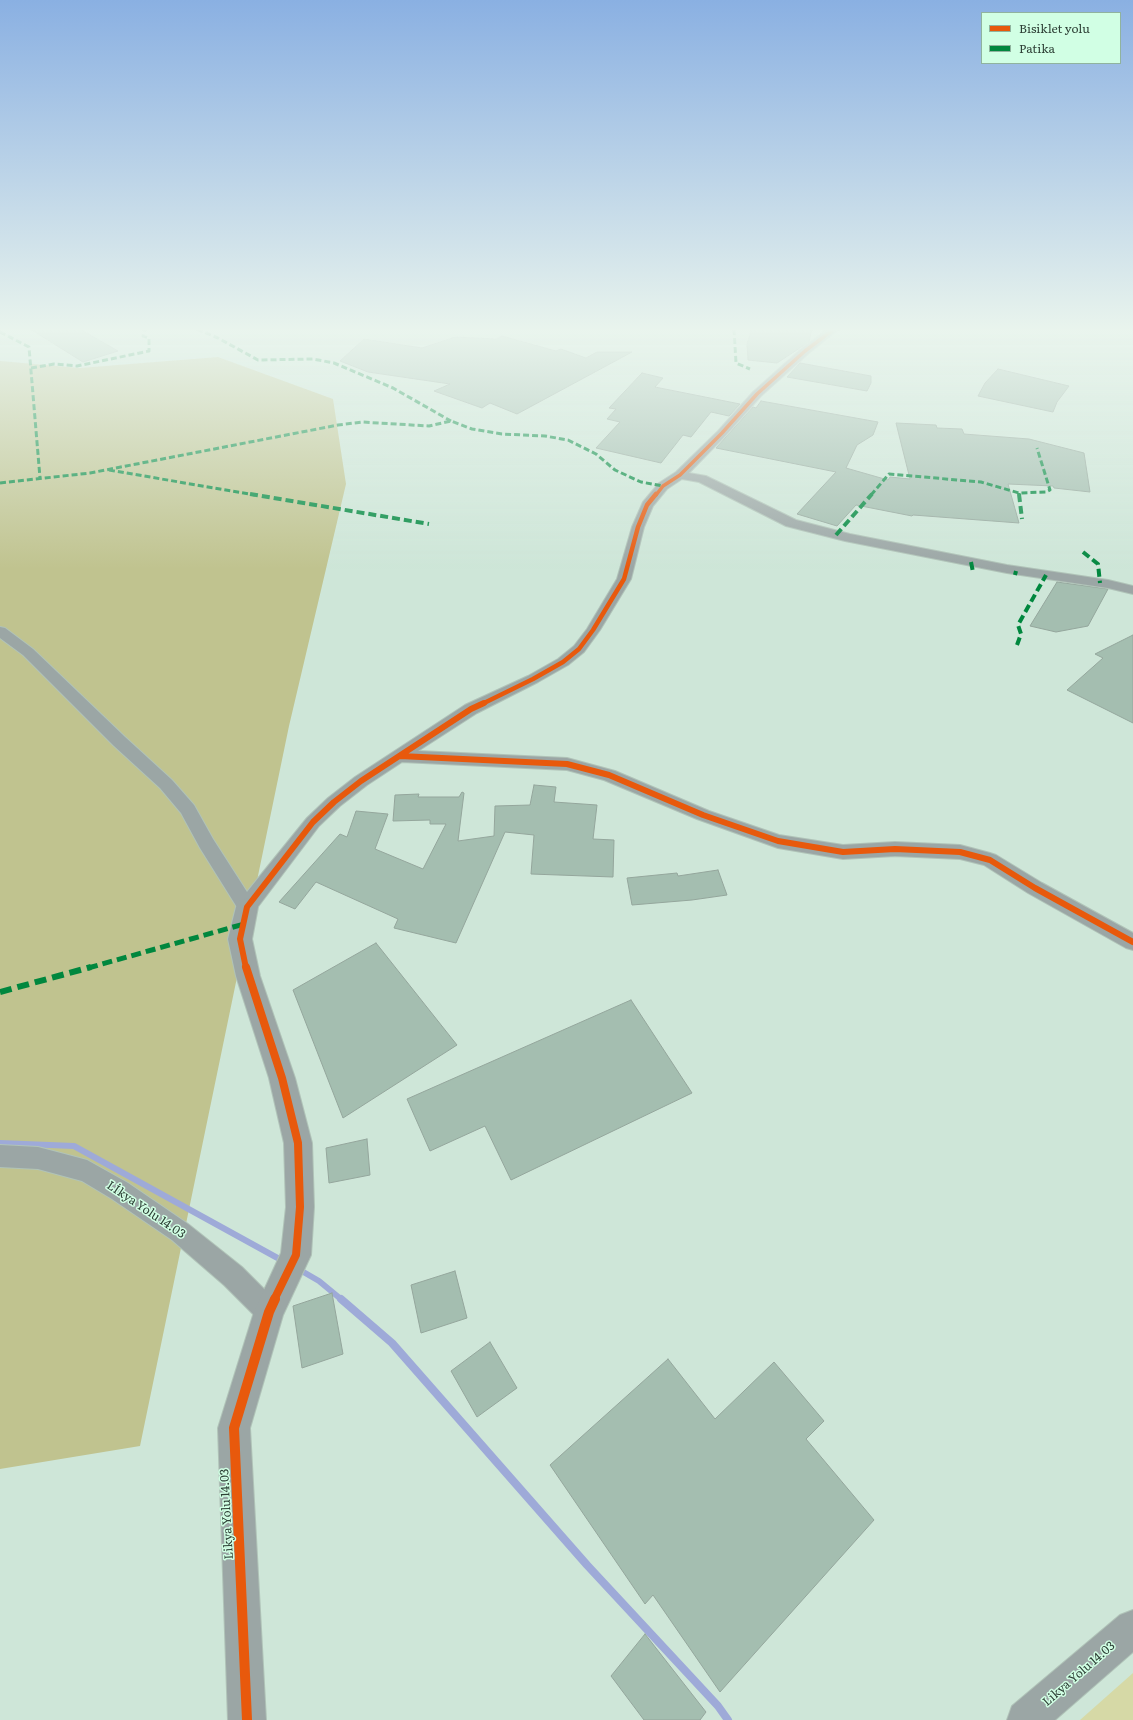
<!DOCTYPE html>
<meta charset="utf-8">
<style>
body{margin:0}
#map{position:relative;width:1133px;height:1720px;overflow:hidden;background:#cee6d8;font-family:Literata,serif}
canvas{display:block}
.legend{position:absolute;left:981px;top:12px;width:140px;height:52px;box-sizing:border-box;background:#d1ffe4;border:1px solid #90b39e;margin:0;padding:5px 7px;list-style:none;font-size:12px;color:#2e4036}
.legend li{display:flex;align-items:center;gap:8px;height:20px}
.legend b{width:20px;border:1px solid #90b39e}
</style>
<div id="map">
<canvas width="1133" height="1720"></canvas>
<ul class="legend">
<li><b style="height:5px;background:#e8590c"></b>Bisiklet yolu</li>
<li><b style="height:5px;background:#00873e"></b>Patika</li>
</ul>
</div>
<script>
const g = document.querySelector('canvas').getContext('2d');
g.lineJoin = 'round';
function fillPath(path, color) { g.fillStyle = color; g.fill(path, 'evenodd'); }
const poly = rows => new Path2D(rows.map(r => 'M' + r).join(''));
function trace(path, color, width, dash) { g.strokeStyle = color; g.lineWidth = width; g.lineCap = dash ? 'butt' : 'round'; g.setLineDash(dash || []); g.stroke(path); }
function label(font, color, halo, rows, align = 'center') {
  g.font = font + ' Literata,serif'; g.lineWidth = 3; g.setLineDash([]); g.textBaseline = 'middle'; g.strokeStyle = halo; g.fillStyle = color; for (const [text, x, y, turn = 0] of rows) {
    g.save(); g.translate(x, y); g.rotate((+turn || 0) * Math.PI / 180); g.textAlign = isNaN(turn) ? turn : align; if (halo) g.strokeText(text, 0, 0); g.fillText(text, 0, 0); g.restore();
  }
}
fillPath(poly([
 [1133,1673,1133,1720,1080,1720]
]), '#d6d9a6');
fillPath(poly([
 [218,357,333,399,346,484,289,726,140,1446,0,1469,0,361,80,368]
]), '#c0c38f');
trace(poly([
 [0,1143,74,1146,283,1261],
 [300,1270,319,1281,342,1300]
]), '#9eaad8', 6);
trace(poly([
 [341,1299,392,1343,587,1565,718,1706,728,1720]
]), '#9eaad8', 8);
const building = poly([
 [30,329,80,329,118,351,83,362,30,329],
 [752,329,812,329,809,342,777,363,748,360,747,343,752,329],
 [502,336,556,351,561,349,586,358,597,352,632,352,517,414,490,403,482,408,434,391,450,384,368,372,340,361,364,339,422,348,455,337,496,339,502,336],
 [800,363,871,376,871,383,867,391,787,377,800,363],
 [998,369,1069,386,1057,402,1053,412,978,396,985,383,998,369],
 [642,373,663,378,655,387,740,404,729,416,711,412,691,437,683,435,661,463,596,448,620,422,607,419,616,409,609,408,642,373],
 [761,401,878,422,873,435,857,445,846,468,888,480,890,477,910,479,896,423,936,425,937,428,962,429,964,434,1029,439,1084,453,1090,492,1054,488,1053,486,1008,484,1019,523,913,515,912,516,856,505,837,526,797,514,836,472,716,448,753,407,756,408,761,401],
 [1057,582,1108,589,1088,626,1056,632,1030,626,1057,582],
 [1133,635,1133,723,1067,690,1103,658,1095,654,1133,635],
 [534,785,556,787,554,802,597,805,593,839,614,840,613,877,531,874,534,835,505,832,456,943,394,928,398,919,316,882,295,909,279,902,340,834,347,837,356,811,388,814,375,849,423,869,446,824,430,824,430,820,393,821,395,795,419,794,418,797,459,797,462,792,464,793,458,841,494,836,495,806,530,805,534,785],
 [718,870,727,895,692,900,632,905,627,878,677,873,678,876,718,870],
 [376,943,457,1045,343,1118,293,990,376,943],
 [631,1000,692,1093,511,1180,485,1126,430,1151,407,1099,631,1000],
 [367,1139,370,1175,329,1183,326,1148,367,1139],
 [455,1271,467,1318,421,1333,411,1285,455,1271],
 [332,1293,343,1354,302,1368,293,1306,332,1293],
 [490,1342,517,1388,477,1417,451,1371,490,1342],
 [668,1359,715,1419,774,1362,824,1421,806,1439,874,1520,720,1692,653,1595,645,1604,550,1465,668,1359],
 [645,1634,706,1712,700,1720,644,1720,611,1676,645,1634]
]);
fillPath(building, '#a4beb0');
trace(building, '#94a69c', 1);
const minor = poly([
 [828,329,839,329,809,353,761,396,726,435,689,473,706,476,796,520,850,534,1007,565,1108,580,1133,586,1133,594,1108,588,1007,573,845,541,786,526,699,482,682,479,667,489,653,506,644,527,631,579,600,630,584,652,568,665,538,682,477,713,418,751,567,758,615,771,709,811,779,835,843,845,895,842,960,845,990,853,996,855,1042,883,1133,933,1133,950,1126,948,1028,893,984,865,960,859,895,856,843,859,778,848,697,819,604,780,567,770,402,762,367,785,340,806,319,826,254,912,247,914,240,912,200,848,181,813,160,788,113,745,23,655,0,638,0,627,5,628,33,649,125,737,172,780,194,805,213,839,247,892,307,818,328,798,355,777,465,705,528,676,558,659,574,646,587,629,617,579,632,527,643,502,659,483,676,472,718,431,753,392,801,349,828,329],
 [0,1145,38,1147,87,1160,128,1183,188,1224,242,1267,278,1303,281,1312,278,1321,269,1324,260,1321,224,1285,172,1240,112,1199,82,1181,38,1169,0,1167,0,1145]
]);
const tertiary = poly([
 [247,898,255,901,258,907,252,939,260,976,295,1078,312,1143,314,1207,311,1255,283,1315,250,1428,266,1720,228,1720,218,1428,254,1312,281,1253,286,1207,284,1143,269,1078,236,976,228,939,236,907,239,901,247,898],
 [1133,1610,1133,1652,1055,1720,1007,1720,1012,1706,1120,1615,1133,1610]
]);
trace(minor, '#b0c3b8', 2);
trace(tertiary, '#b0c3b8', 2);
fillPath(minor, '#9ba6a5');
fillPath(tertiary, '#9ba6a5');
trace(poly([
 [197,329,218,338,258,360,313,359,334,363,393,388,451,421],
 [734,329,736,363,750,369],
 [0,332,29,347,40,478],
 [31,368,54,364,77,366,149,351,149,338,143,336,145,329],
 [109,470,255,495],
 [0,483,90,473,338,425,362,422,429,426,451,421,472,429,502,434,545,436,568,440,596,454,615,470,641,482,663,486],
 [1019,493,1019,495],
 [871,495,889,474,981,482,1019,493,1046,492,1050,490,1037,448]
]), '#00873e', 3, [6, 3]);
trace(poly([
 [250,494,429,524],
 [1019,494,1022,519],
 [836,535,872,494],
 [1083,552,1098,564,1100,583],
 [971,562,973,572],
 [1015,575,1016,571],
 [1017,645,1021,634,1018,625,1046,575]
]), '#00873e', 4, [8, 4]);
trace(poly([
 [88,968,244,924]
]), '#00873e', 5, [10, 5]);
trace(poly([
 [0,992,91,967]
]), '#00873e', 6, [12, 6]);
trace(poly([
 [656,495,663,486,680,475,722,433,757,394,805,351,834,329]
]), '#e8590c', 3.5);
trace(poly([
 [482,704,533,679,563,662,579,649,593,630,624,579,638,527,647,505,656,494]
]), '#e8590c', 4.5);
trace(poly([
 [400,756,567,764,609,775,703,815,778,841,843,852,895,849,960,852,990,860,1035,888,1133,942],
 [246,968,240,939,247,907,313,822,334,802,361,781,471,709,484,703]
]), '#e8590c', 6);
trace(poly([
 [246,967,282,1078,298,1143,300,1207,296,1255,274,1300]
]), '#e8590c', 8);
trace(poly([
 [247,1720,234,1428,269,1312,275,1299]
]), '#e8590c', 10);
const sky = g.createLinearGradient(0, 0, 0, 569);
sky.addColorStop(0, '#8ab0e2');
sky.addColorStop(0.58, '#e9f4ed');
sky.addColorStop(1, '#e9f4ed00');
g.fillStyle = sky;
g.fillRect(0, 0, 1133, 569);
label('12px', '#2e4036', '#d1ffe4', [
 ["Lİkya Yolu 14.03",146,1210,34],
 ["Likya Yolu 14.03",227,1514,-93],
 ["Likya Yolu 14.03",1079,1674,-41]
]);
</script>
